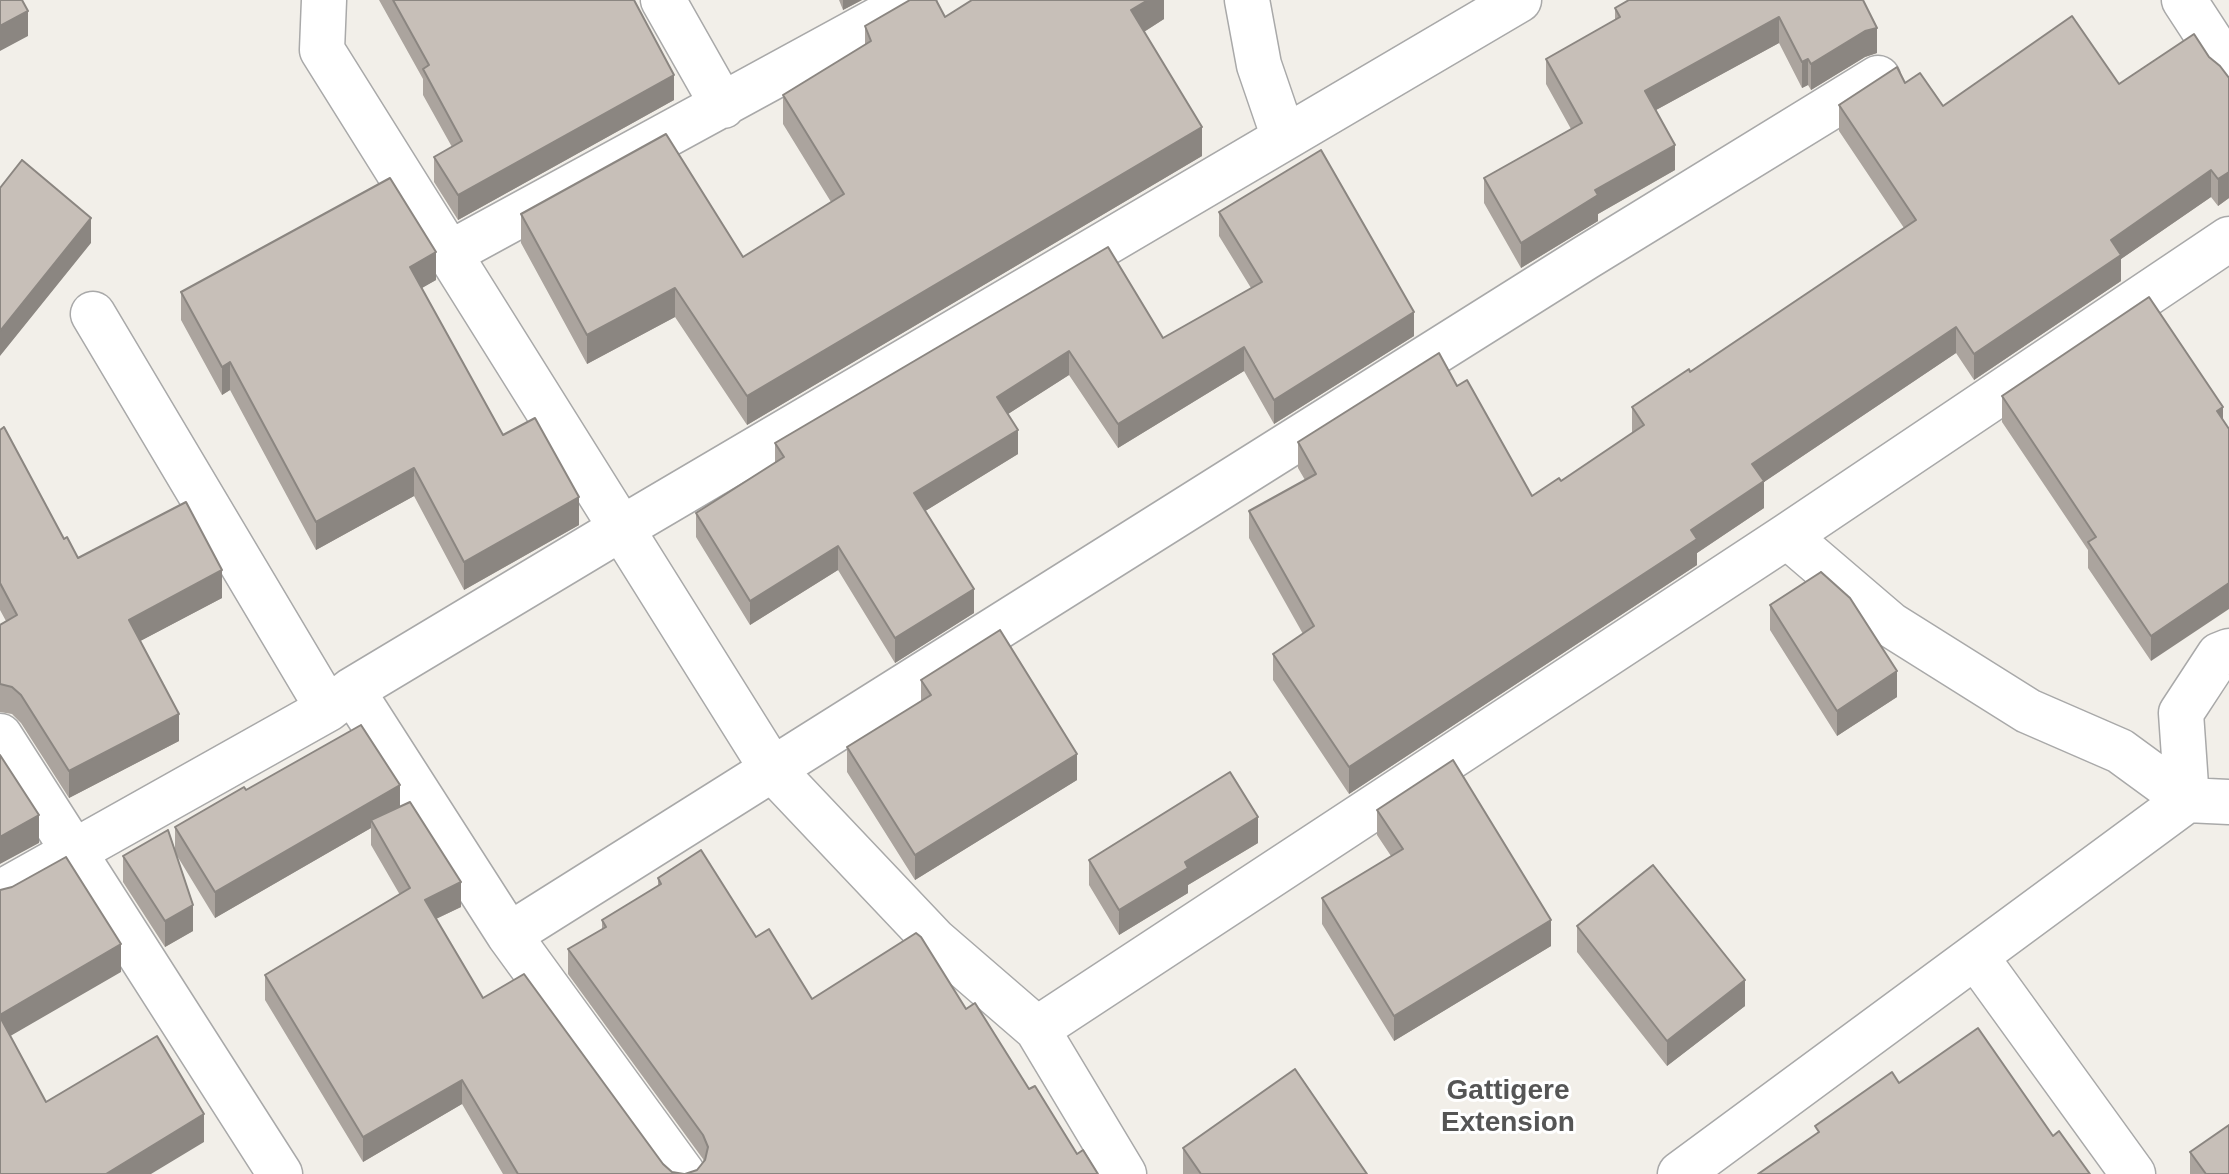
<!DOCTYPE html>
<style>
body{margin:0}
canvas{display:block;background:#f2efe9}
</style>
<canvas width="2229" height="1174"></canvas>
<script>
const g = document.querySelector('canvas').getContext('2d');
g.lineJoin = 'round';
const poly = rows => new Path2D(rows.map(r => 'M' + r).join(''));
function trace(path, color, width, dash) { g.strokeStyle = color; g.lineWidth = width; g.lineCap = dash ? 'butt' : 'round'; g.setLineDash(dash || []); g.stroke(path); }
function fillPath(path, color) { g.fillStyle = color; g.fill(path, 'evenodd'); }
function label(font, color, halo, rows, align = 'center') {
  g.font = font + ' Arial,sans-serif'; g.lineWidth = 6; g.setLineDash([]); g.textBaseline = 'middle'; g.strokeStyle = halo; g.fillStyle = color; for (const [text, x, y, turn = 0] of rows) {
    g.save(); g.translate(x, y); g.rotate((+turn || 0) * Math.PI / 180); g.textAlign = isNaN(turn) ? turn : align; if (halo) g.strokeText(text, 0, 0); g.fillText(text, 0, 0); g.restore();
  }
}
const minor = poly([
 [324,0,322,50,772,769,934,940,1037,1029,1124,1174],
 [663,0,723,106],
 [1247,0,1259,65,1284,138],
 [2184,0,2229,69],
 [450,253,914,0],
 [93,314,328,709],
 [1787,536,1891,625,2028,711,2120,751,2187,800,2229,802],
 [352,690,509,935,683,1174],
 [0,736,280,1174],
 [0,893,328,709,352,690,622,528,1519,0],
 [509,935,1585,258,1878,78],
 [1976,957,2133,1174],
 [1037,1029,1787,536,2229,239],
 [1680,1174,2187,800,2181,713,2219,655,2229,651]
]);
trace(minor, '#a9a9a9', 47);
trace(minor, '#fff', 44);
fillPath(poly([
 [379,0,634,0,674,100,458,220,434,182,434,157,452,147,423,95,423,79],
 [839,0,862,0,843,10],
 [1164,0,1164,19,1144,32,1202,156,747,425,675,317,587,364,521,243,521,214,743,257,831,202,783,124,783,95,865,45,865,26,945,17],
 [1863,0,1877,53,1865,57,1811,90,1808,85,1802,88,1779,43,1656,110,1675,170,1598,214,1598,221,1521,268,1484,203,1484,178,1571,129,1546,84,1546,59,1615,20,1615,8],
 [2209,57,2229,78,2229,198,2218,206,2211,197,2121,259,2121,281,1974,380,1956,353,1764,482,1764,508,1697,553,1697,565,1349,794,1273,680,1273,654,1303,634,1249,538,1249,511,1305,480,1298,468,1298,442,1457,386,1532,496,1561,481,1632,433,1632,407,1690,372,1904,228,1839,131,1839,105,1905,83,1943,106,2119,84],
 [1219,212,1414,336,1274,424,1244,371,1118,448,1069,375,1008,414,1018,454,925,511,974,613,895,663,838,570,750,625,696,537,696,513,775,463,775,443,1108,247,1163,338,1251,288,1219,236],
 [436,280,421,288,503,435,579,525,464,590,414,496,316,550,230,390,222,395,181,320,181,292],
 [2002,396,2223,420,2151,661,2088,568,2088,550,2002,422],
 [0,430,64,539,78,558,222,598,140,641,179,741,69,798,21,723,12,714,0,712,0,625,6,621,0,610],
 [1770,605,1897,697,1837,736,1770,630],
 [921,680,1077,780,915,880,847,772,847,747,921,701],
 [246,790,400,807,461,907,436,919,483,998,663,1164,672,1172,684,1174,503,1174,462,1104,363,1162,265,1000,265,975,400,895,371,845,371,828,215,918,176,854,193,931,165,947,123,882,123,856,175,850,175,827],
 [1377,810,1551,946,1394,1041,1322,924,1322,898,1391,856,1377,835],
 [1258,843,1188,885,1188,893,1119,935,1089,885,1089,860],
 [658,878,756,937,812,999,966,1009,1077,1154,697,1170,704,1162,703,1159,568,974,568,949,602,929,602,920,658,886],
 [1577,926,1745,1006,1667,1066,1577,952],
 [1183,1148,1367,1174,1183,1174],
 [2190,1152,2229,1174,2190,1174]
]), '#aba49e');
fillPath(poly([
 [843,0,862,0,843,10],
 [1148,0,1164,0,1164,19,1131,40,1131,10],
 [28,11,28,36,0,51,0,26],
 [1779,17,1779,43,1645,116,1645,91],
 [1877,28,1877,53,1865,57,1811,90,1811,64,1865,31],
 [1808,59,1808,85,1802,88,1802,62],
 [674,75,674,100,458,220,458,195],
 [1202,127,1202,156,747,425,747,396],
 [1675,145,1675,170,1598,214,1598,221,1521,268,1521,243,1595,190],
 [2211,170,2211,197,2121,259,2121,281,1974,380,1974,354,2111,240],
 [2229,172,2229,198,2218,206,2218,179],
 [91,218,91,243,0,356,0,331],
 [436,252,436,280,410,295,410,267],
 [675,288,675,317,587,364,587,335],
 [1414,312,1414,336,1274,424,1274,400],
 [1956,327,1956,353,1764,482,1764,508,1697,553,1697,565,1349,794,1349,767,1691,530,1752,464],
 [1244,347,1244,371,1118,448,1118,424],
 [1069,351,1069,375,997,421,997,397],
 [230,362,230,390,222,395,222,367],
 [2223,407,2223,432,2217,411],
 [1018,430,1018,454,914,518,914,493],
 [414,468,414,496,316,550,316,522],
 [579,497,579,525,464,590,464,562],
 [838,546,838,570,750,625,750,601],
 [222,570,222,598,129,647,129,620],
 [2229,583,2229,609,2151,661,2151,636],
 [974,589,974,613,895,663,895,638],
 [1897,671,1897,697,1837,736,1837,711],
 [179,714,179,741,69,798,69,771],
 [1077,754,1077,780,915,880,915,855],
 [400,785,400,811,371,820,371,828,215,918,215,892],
 [39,815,39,843,0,864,0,837],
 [1258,817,1258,843,1188,885,1188,893,1119,935,1119,910,1185,862],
 [461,882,461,907,425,924,425,900],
 [193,905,193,931,165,947,165,921],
 [1551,920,1551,946,1394,1041,1394,1016],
 [121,944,121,972,0,1042,0,1015],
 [1745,980,1745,1006,1667,1066,1667,1041],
 [462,1080,462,1104,363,1162,363,1137],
 [204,1114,204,1142,151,1174,106,1174]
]), '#8b8681');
const building = poly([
 [0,0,22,0,28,11,0,26,0,0],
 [393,0,634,0,674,75,458,195,434,157,462,141,423,69,429,65,393,0],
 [910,0,936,0,945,17,972,0,1148,0,1131,10,1202,127,747,396,675,288,587,335,521,214,666,134,743,257,844,194,783,95,871,41,865,26,910,0],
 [1629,0,1863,0,1877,28,1865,31,1811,64,1808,59,1802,62,1779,17,1645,91,1675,145,1595,190,1598,195,1521,243,1484,178,1582,123,1546,59,1620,17,1615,8,1629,0],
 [2072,16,2119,84,2194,34,2209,57,2220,66,2229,78,2229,172,2218,179,2211,170,2111,240,2121,255,1974,354,1956,327,1752,464,1764,481,1691,530,1697,539,1349,767,1273,654,1314,626,1249,511,1316,474,1298,442,1439,353,1457,386,1467,380,1532,496,1559,478,1561,481,1644,425,1632,407,1689,369,1690,372,1916,220,1839,105,1897,67,1905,83,1920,73,1943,106,2072,16],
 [1321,150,1414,312,1274,400,1244,347,1118,424,1069,351,997,397,1018,430,914,493,974,589,895,638,838,546,750,601,696,513,784,457,775,443,1108,247,1163,338,1262,282,1219,212,1321,150],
 [22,160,91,218,0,331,0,188,22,160],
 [390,178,436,252,410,267,503,435,535,418,579,497,464,562,414,468,316,522,230,362,222,367,181,292,390,178],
 [2149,297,2223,407,2217,411,2229,429,2229,583,2151,636,2088,542,2096,537,2002,396,2149,297],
 [4,427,64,539,67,537,78,558,186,502,222,570,129,620,179,714,69,771,21,695,12,687,0,684,0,625,17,615,0,583,0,430,4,427],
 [1821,572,1850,598,1897,671,1837,711,1770,605,1821,572],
 [1000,630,1077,754,915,855,847,747,931,695,921,680,1000,630],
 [361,725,400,785,215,892,175,827,244,787,246,790,361,725],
 [0,755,39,815,0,837,0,755],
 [1453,760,1551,920,1394,1016,1322,898,1403,849,1377,810,1453,760],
 [1230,772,1258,817,1185,862,1188,868,1119,910,1089,860,1230,772],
 [410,802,461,882,425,900,483,998,524,974,663,1164,672,1172,684,1174,518,1174,462,1080,363,1137,265,975,410,888,371,820,410,802],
 [168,830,193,905,165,921,123,856,168,830],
 [701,850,756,937,769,929,812,999,916,933,921,937,966,1009,975,1003,1029,1089,1035,1086,1077,1154,1083,1150,1098,1174,685,1174,697,1170,705,1160,708,1147,703,1135,568,949,606,927,602,920,661,884,658,878,701,850],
 [66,857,121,944,0,1015,0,890,12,887,66,857],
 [1653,865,1745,980,1667,1041,1577,926,1653,865],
 [0,1017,46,1102,157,1036,204,1114,106,1174,0,1174,0,1017],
 [1978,1028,2053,1136,2059,1131,2090,1174,1758,1174,1819,1132,1815,1126,1892,1072,1899,1083,1978,1028],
 [1295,1069,1367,1174,1201,1174,1183,1148,1295,1069],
 [2229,1125,2229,1174,2206,1174,2190,1152,2229,1125]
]);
fillPath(building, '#c7bfb8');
trace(building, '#8b8681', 2);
label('bold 28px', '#555', '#fff', [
 ["Gattigere",1508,1091],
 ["Extension",1508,1123]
]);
</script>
